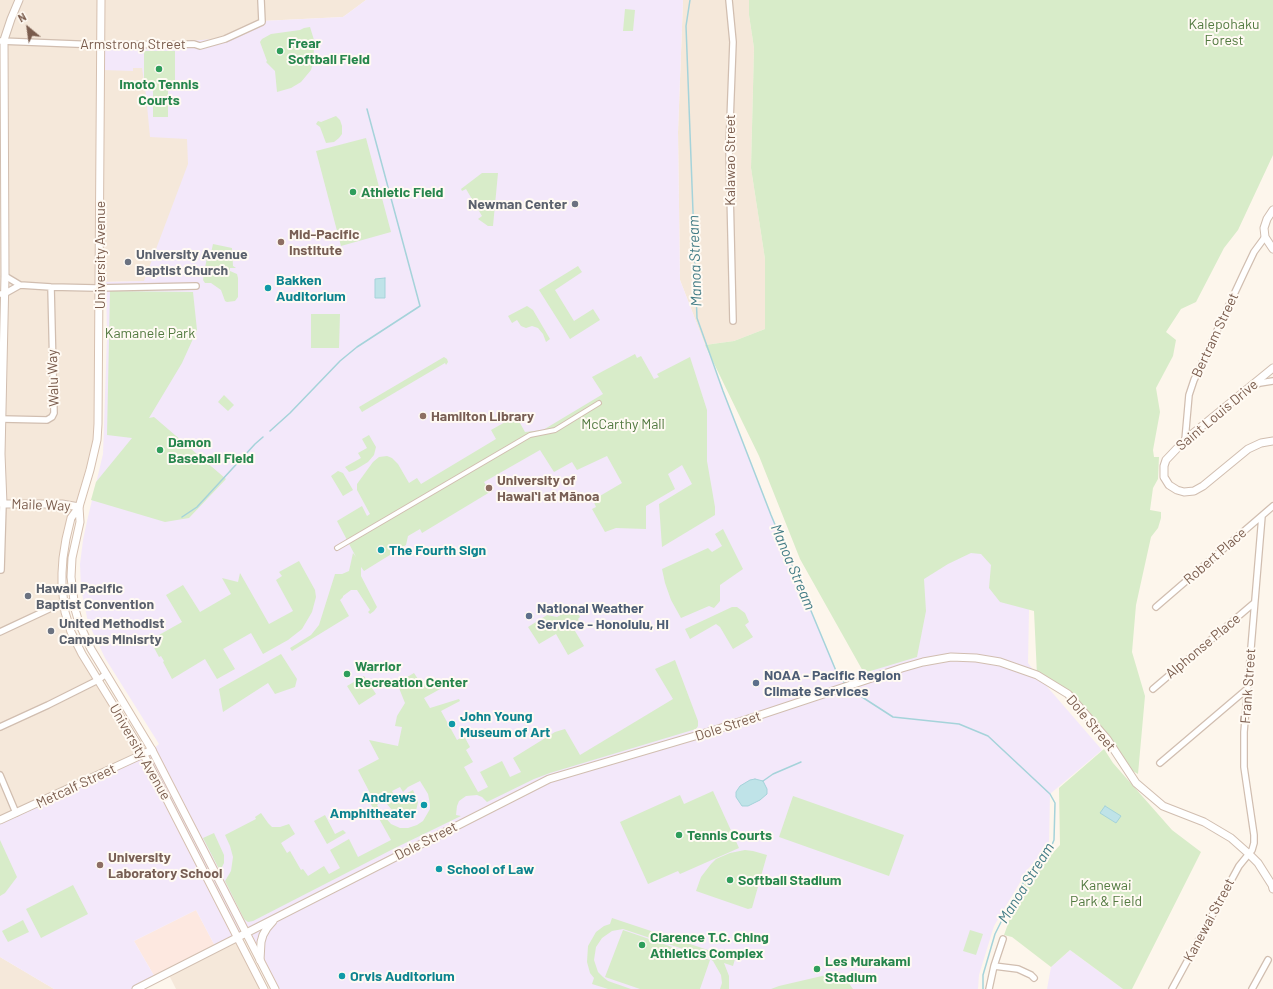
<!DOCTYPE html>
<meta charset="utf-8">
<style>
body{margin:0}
#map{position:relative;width:1273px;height:989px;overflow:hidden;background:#fdf6ec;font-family:Barlow,sans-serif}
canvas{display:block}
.north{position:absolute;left:8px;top:8px;width:40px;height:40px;-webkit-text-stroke:3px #fffaf3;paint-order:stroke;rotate:331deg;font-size:11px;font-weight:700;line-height:16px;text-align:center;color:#7a5c4d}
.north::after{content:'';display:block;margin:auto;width:14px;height:18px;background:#7a5c4d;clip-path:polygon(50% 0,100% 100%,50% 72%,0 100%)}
</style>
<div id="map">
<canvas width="1273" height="989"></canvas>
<div class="north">N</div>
</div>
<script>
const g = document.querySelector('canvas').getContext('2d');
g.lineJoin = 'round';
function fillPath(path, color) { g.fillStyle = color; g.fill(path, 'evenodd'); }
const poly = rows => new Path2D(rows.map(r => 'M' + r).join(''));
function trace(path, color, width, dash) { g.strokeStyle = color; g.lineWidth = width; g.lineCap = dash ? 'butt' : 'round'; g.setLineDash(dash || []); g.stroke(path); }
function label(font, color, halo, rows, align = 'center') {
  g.font = font + ' Barlow,sans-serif'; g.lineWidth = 4; g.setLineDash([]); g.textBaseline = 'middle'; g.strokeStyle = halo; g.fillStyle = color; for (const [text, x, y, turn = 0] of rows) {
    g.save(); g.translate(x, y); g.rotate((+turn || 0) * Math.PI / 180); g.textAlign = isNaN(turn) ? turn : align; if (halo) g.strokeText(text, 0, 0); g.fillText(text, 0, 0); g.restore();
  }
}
fillPath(poly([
 [0,0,366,0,343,17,262,21,186,103,196,280,98,282,99,428,80,496,71,518,62,587,71,632,144,755,0,820],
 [683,0,749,0,749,15,754,48,751,168,765,259,765,329,734,341,705,345,680,280,678,132],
 [236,940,261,989,176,989,168,973],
 [0,957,54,989,0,989]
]), '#f5e8da');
fillPath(poly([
 [196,910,216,948,156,979,134,941]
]), '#fde8e0');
fillPath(poly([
 [366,0,683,0,678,132,680,280,771,515,839,678,836,681,874,670,932,544,1030,558,1028,663,1037,675,1102,750,1050,794,1049,845,1028,869,994,926,979,975,978,989,279,989,246,933,216,948,196,910,134,941,156,979,136,989,54,989,0,957,0,820,152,750,159,744,105,658,88,622,81,589,80,564,83,540,87,521,103,454,107,337,106,282,144,281,188,164,187,139,150,137,146,95,142,68,133,68,133,71,103,70,100,49,224,38,262,21,343,17],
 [1070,950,1123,989,1047,989,1051,967]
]), '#f3e8fa');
fillPath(poly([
 [749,0,1273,0,1273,155,1238,230,1224,248,1196,302,1181,309,1166,332,1176,340,1173,356,1156,388,1160,412,1153,450,1154,457,1159,457,1158,479,1153,488,1150,510,1161,512,1161,518,1158,528,1151,537,1136,605,1132,652,1145,696,1138,774,1124,766,1068,694,1037,675,1034,611,1000,602,989,588,991,565,981,554,971,553,948,564,924,579,926,611,917,657,864,673,800,559,759,456,705,345,734,341,765,329,765,259,751,168,754,48,749,15],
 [625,9,635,10,633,31,623,31],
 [310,27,314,40,314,49,313,63,311,70,301,82,291,88,277,92,275,71,266,62,267,61,260,42,262,39,271,34,300,30,304,28],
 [144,51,175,51,175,87,168,87,168,117,153,117,153,87,144,87],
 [336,116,340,120,342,126,342,134,339,138,334,142,326,143,320,127,316,124,318,121,321,122],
 [366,138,391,232,341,246,316,151],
 [482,173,498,173,493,226,488,226,478,219,482,216,466,189,462,191,461,189],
 [213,244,232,248,233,266,236,268,230,268,230,271,237,274,238,278,238,297,235,301,227,302,225,301,221,290,211,283,205,283,203,280,207,257,211,253],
 [578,266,582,272,555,290,574,321,593,309,600,320,570,339,539,290],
 [110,291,193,292,197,330,182,363,149,418,154,417,226,479,189,518,165,522,91,500,96,482,132,438,107,435],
 [527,306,533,310,550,339,546,342,543,334,538,328,532,326,526,328,521,326,517,320,512,323,508,316],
 [311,314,340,314,339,348,311,348],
 [635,354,637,358,641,356,654,379,659,377,657,374,690,357,707,410,707,461,715,507,715,515,662,547,659,504,692,484,682,465,668,474,675,489,646,506,646,529,616,528,605,532,592,509,596,507,593,500,622,483,607,456,577,470,572,462,554,472,540,450,484,482,490,492,422,533,420,529,408,536,406,545,364,571,361,567,361,576,377,607,374,611,370,614,368,612,370,610,357,590,351,590,343,596,343,597,340,600,349,616,292,651,290,648,311,635,319,625,335,574,342,574,349,571,353,553,356,557,337,521,362,506,367,516,370,514,357,490,357,484,373,462,379,457,387,456,392,458,398,464,409,483,417,478,421,484,496,439,491,430,516,416,525,432,543,430,603,394,592,377],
 [444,357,447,359,448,362,446,365,445,363,362,412,359,407],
 [224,395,234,405,228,411,218,402],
 [369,435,376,447,374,455,368,462,355,470,349,472,345,467,361,458,358,453,367,448,362,439],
 [338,471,343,473,353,490,343,496,331,476],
 [723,529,743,569,720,585,720,601,714,608,709,606,681,618,671,600,665,583,662,569,708,548,712,552,722,546,715,534],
 [299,561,315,590,316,597,312,612,302,629,288,640,263,654,251,633,223,649,235,669,217,679,205,659,172,679,163,662,164,661,161,656,159,657,150,640,182,622,166,595,183,585,200,612,231,594,222,578,238,582,240,573,269,624,293,611,276,580,282,576,279,572],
 [575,607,580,617,578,619,580,622,572,626,584,646,568,655,556,634,539,644,528,627,547,615,557,617],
 [732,607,737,607,745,613,749,622,745,625,753,637,733,649,720,627,716,624,690,639,685,629],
 [281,654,297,679,295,687,275,694,268,683,223,712,219,689],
 [675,660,698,721,698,726,696,729,550,773,534,779,487,802,482,797,477,795,466,796,459,801,457,806,456,815,461,816,395,848,253,921,248,922,244,919,225,881,231,871,233,857,230,846,225,835,256,819,255,817,261,813,268,823,272,827,280,827,289,824,295,834,281,843,287,853,290,851,301,870,303,869,308,876,324,866,329,874,340,868,330,850,349,839,358,857,391,840,368,799,370,793,358,770,379,759,369,740,398,746,402,727,395,726,397,716,405,703,397,683,414,673,422,685,435,678,442,688,424,698,430,708,459,699,460,701,441,711,457,740,464,736,470,747,466,750,473,762,464,767,478,792,488,787,480,772,502,761,510,777,521,772,513,758,555,732,565,729,580,755,673,699,655,669],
 [420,781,428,794,430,804,430,809,423,821,417,825,408,828,400,828,391,824,383,815,377,805,386,798,395,797,392,791,400,787,403,792,408,787],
 [364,676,376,694,359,705,347,686],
 [1104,749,1113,763,1172,830,1201,852,1132,989,1123,989,1070,950,1051,967,1012,937,1004,935,1021,888,1060,845,1059,788],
 [413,790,418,802,416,811,409,817,400,818,396,815,387,804],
 [713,791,739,848,680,874,678,871,648,884,620,822,680,795,684,804],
 [793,796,904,835,889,876,779,837],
 [325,815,335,834,343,830,346,833,327,844,314,821],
 [214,833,224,855,224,863,220,871,203,838],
 [0,840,17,877,5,893,0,896],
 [745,850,753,851,767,855,752,908,748,909,696,891,701,877,711,864,716,859,730,853],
 [73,885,88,914,41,938,26,909],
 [612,918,735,959,733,966,724,963,729,976,729,989,720,989,722,983,721,975,713,961,707,957,623,929,612,931,602,938,596,947,594,960,598,972,603,977,608,981,631,989,608,989,592,984,594,978,590,973,587,962,588,946,596,932,604,926,610,924],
 [23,920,29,932,8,942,2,931],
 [623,930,710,960,700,989,640,989,605,977],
 [970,930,983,934,976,955,963,951],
 [839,972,845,978,853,989,771,989,779,986]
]), '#d8ecc9');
const water = poly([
 [385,278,385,298,375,298,375,279,385,278],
 [755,779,763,781,767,789,767,794,760,800,748,806,742,806,736,797,736,792,740,786,750,780,755,779],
 [1105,806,1121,816,1116,823,1100,813,1105,806]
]);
fillPath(water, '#bfe3e8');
trace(water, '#a5d3da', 1);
trace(poly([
 [690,0,686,26,697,318,723,391,771,515,839,678,846,684],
 [270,431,290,413,340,361,357,347,420,306,367,109],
 [182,517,197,507,255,444,263,437],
 [851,687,862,697,893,717,959,724,988,736,1050,794,1055,803,1054,840,1049,852,1028,875,1008,908,995,934,983,975,983,989],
 [763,781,773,774,801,762]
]), '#a5d3da', 1.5);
const pedestrian = poly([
 [337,548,530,435,555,430,599,403]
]);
const minor = poly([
 [729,0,733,42,729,148,733,321],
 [0,41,101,45,194,44,200,46,225,39,262,22,261,0],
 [5,276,20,285],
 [0,294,4,294,20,285,51,287,96,288,196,286],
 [1255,385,1260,383,1273,381],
 [2,419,47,420,52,417,54,413,51,287],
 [1185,440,1189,395,1194,380,1244,273,1254,252,1265,237],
 [1,570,3,504],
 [1156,607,1273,506],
 [0,632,64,602,74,602],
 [1153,689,1254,603],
 [0,727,48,705,98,680,106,674],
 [1160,763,1247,689],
 [0,775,16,813],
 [994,966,1018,969,1031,975,1034,978],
 [989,989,994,966,1003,939],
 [1172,989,1239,866,1252,850,1254,843,1254,835,1244,767,1244,732,1262,516],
 [1252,989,1268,960]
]);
const tertiary = poly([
 [19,0,11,19,4,40,5,276,1,454,3,504,62,504,79,507],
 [1273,210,1267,219,1264,228,1265,237,1273,249],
 [1273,368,1185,440,1166,460,1164,466,1164,477,1169,485,1177,490,1184,492,1194,491,1203,486,1248,449,1261,443,1273,441],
 [0,820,152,750],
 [260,960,261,942,263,935,267,928,273,921],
 [136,989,549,779,712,731,902,668,923,662,951,657,976,658,1000,662,1037,675,1068,694,1107,739,1136,783,1163,806,1204,822,1231,838,1249,854,1258,863,1272,885,1273,889]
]);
const secondary = poly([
 [101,0,98,424,97,440,90,470,79,507,71,518,66,539,63,558,62,573,62,587,65,612,71,632,82,654,144,755,264,989],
 [79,507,80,522,72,558,71,577,75,609,79,623,91,649,152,750,275,989]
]);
trace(pedestrian, '#d1beb0', 6);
trace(minor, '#d1beb0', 8);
trace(tertiary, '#d1beb0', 9);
trace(secondary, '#d6c0b0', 9);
trace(pedestrian, '#fff', 4);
trace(minor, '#fff', 5.5);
trace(tertiary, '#fff', 7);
trace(secondary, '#fff', 7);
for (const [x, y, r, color] of [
 [280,51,4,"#2e9e5b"],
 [159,69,4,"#2e9e5b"],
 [353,192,4,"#2e9e5b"],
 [575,204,4,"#6b7280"],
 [281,242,4,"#8d6e63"],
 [128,262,4,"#6b7280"],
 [268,288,4,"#0f9aa8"],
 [423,416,4,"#8d6e63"],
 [160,450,4,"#2e9e5b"],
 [489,488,4,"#8d6e63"],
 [381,550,4,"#0f9aa8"],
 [28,596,4,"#6b7280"],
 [529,616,4,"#5c6f8a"],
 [51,631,4,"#6b7280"],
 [347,674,4,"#2e9e5b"],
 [756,683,4,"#5c6f8a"],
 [452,724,4,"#0f9aa8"],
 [424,805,4,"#0f9aa8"],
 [679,835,4,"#2e9e5b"],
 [100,865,4,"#8d6e63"],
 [439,869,4,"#0f9aa8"],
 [730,880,4,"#2e9e5b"],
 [642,945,4,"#2e9e5b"],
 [817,969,4,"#2e9e5b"],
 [342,976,4,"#0f9aa8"]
]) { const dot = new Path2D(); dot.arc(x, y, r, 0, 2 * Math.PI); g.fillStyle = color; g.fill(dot); trace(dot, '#fffaf3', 1.5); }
label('14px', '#537a41', '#fffaf3', [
 ["Kalepohaku",1224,24],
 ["Forest",1224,40],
 ["Kamanele Park",150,333],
 ["McCarthy Mall",623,424],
 ["Kanewai",1106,885],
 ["Park & Field",1106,901]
]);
label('bold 14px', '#27864d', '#fffaf3', [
 ["Frear",288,43],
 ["Softball Field",288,59],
 ["Imoto Tennis",159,84,"center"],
 ["Courts",159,100,"center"],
 ["Athletic Field",361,192],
 ["Damon",168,442],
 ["Baseball Field",168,458],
 ["Warrior",355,666],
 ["Recreation Center",355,682],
 ["Tennis Courts",687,835],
 ["Softball Stadium",738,880],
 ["Clarence T.C. Ching",650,937],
 ["Athletics Complex",650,953],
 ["Les Murakami",825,961],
 ["Stadium",825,977]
], 'left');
label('14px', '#7a5c4d', '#fffaf3', [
 ["Armstrong Street",133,44],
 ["Kalawao Street",730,160,-90],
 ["University Avenue",100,255,-90],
 ["Bertram Street",1215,335,-65],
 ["Walu Way",53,378,-92],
 ["Saint Louis Drive",1217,415,-40],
 ["Maile Way",41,505,2],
 ["Robert Place",1215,556,-41],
 ["Alphonse Place",1203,646,-40],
 ["Frank Street",1248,686,-86],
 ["Dole Street",1091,723,50],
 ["Dole Street",728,726,-18],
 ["University Avenue",140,752,60],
 ["Metcalf Street",76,786,-25],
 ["Dole Street",426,841,-27],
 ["Kanewai Street",1209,920,-62]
]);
label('bold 14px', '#5b616d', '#fffaf3', [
 ["Newman Center",567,204,"right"],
 ["University Avenue",136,254],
 ["Baptist Church",136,270],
 ["Hawaii Pacific",36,588],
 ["Baptist Convention",36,604],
 ["United Methodist",59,623],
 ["Campus Minisrty",59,639]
], 'left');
label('bold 14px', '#785e54', '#fffaf3', [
 ["Mid-Pacific",289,234],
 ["Institute",289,250],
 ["Hamilton Library",431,416],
 ["University of",497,480],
 ["Hawaiʻi at Mānoa",497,496],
 ["University",108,857],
 ["Laboratory School",108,873]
], 'left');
label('bold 14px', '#0d838f', '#fffaf3', [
 ["Bakken",276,280],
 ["Auditorium",276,296],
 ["The Fourth Sign",389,550],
 ["John Young",460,716],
 ["Museum of Art",460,732],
 ["Andrews",416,797,"right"],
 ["Amphitheater",416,813,"right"],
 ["School of Law",447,869],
 ["Orvis Auditorium",350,976]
], 'left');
label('bold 14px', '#4e5e75', '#fffaf3', [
 ["National Weather",537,608],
 ["Service - Honolulu, HI",537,624],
 ["NOAA - Pacific Region",764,675],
 ["Climate Services",764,691]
], 'left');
label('italic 15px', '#437c86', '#fffaf3', [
 ["Manoa Stream",695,261,-92],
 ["Manoa Stream",793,567,67],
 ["Manoa Stream",1026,883,-58]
]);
</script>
